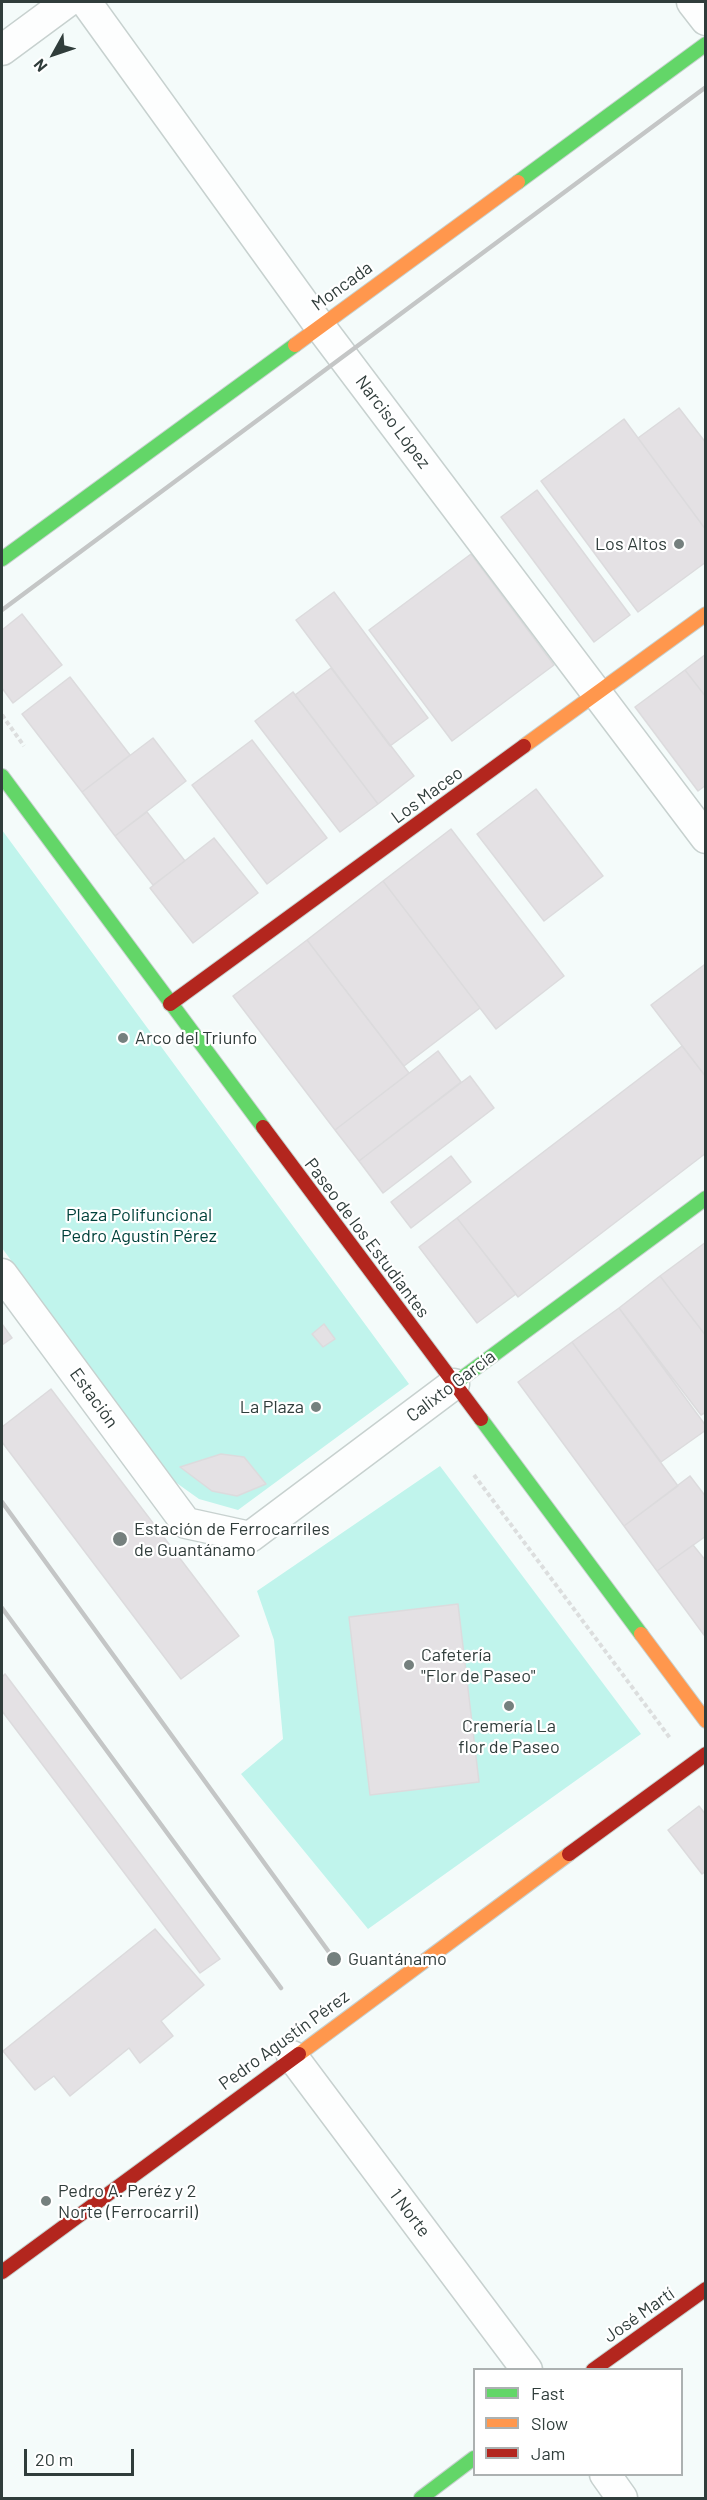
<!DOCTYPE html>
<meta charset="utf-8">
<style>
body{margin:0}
#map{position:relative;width:707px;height:2500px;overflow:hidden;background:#f4fbfa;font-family:Barlow,sans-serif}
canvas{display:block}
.frame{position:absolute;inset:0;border:3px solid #303d3b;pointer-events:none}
.legend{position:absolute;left:473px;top:2368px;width:210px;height:108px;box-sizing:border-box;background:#fff;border:2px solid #acb1b1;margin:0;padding:8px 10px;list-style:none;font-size:18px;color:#303d3b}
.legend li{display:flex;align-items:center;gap:12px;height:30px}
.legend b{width:30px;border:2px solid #acb1b1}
.north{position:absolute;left:24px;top:24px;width:60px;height:60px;-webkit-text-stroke:4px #fff;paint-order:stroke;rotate:230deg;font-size:16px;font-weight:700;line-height:24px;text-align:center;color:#303d3b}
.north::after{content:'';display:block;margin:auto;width:21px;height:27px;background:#303d3b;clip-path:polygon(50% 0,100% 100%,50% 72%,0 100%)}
.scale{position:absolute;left:24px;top:2449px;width:110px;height:27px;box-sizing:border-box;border:3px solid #303d3b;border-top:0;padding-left:8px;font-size:18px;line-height:21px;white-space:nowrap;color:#303d3b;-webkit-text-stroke:4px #fff;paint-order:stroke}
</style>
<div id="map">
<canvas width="707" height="2500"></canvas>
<div class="frame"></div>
<ul class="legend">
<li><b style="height:8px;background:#63d668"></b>Fast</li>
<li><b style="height:8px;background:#ff974d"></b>Slow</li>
<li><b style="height:8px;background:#b3261e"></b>Jam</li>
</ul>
<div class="north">N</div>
<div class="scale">20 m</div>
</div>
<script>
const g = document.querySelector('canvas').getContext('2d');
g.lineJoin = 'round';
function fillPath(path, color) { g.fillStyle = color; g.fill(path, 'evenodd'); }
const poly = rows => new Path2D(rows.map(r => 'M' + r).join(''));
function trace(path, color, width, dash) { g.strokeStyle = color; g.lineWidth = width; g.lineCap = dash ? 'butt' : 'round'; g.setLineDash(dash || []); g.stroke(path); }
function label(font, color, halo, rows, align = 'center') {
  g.font = font + ' Barlow,sans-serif'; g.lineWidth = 4.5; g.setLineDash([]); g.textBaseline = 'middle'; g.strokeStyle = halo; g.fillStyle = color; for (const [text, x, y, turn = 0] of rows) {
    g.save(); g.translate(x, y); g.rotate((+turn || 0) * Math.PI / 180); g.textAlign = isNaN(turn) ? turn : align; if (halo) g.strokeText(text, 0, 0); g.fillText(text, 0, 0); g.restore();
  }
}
fillPath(poly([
 [2,830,409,1384,238,1510,199,1499,171,1479,2,1248],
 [440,1466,641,1734,368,1929,241,1774,283,1739,274,1640,257,1591]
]), '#c0f4ec');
const building = poly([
 [679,408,706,443,706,530,638,438,679,408],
 [624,419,706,530,706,562,638,612,541,481,624,419],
 [537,490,630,615,594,642,501,517,537,490],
 [471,554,554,665,452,741,369,630,471,554],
 [334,592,428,718,390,746,296,620,334,592],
 [22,614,62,665,13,703,2,688,2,630,22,614],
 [706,654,706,697,685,670,706,654],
 [331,668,414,776,378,804,295,695,331,668],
 [685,670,706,697,706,785,698,791,635,707,685,670],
 [70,677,130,755,82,792,22,714,70,677],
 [293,692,378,804,340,832,255,721,293,692],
 [153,738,186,781,115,836,82,792,153,738],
 [252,740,327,838,267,884,192,785,252,740],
 [536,789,603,876,544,921,477,834,536,789],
 [147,812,185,861,153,885,115,836,147,812],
 [451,829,564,976,496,1029,383,881,451,829],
 [214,838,258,893,193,943,150,888,214,838],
 [383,881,480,1008,404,1066,307,940,383,881],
 [307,940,409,1073,335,1130,233,996,307,940],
 [704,965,706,967,706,1077,651,1005,704,965],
 [682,1046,706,1077,706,1153,518,1297,457,1218,682,1046],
 [438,1051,461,1082,359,1161,335,1130,438,1051],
 [470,1076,494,1108,383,1193,359,1161,470,1076],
 [451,1156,471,1182,411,1228,391,1202,451,1156],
 [457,1218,516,1294,477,1323,419,1247,457,1218],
 [706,1242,706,1336,660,1276,706,1242],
 [660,1276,706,1336,706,1412,701,1415,619,1308,660,1276],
 [619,1308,706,1426,706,1430,661,1462,572,1342,619,1308],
 [2,1324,12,1338,2,1345,2,1324],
 [324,1324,335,1339,323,1347,312,1334,324,1324],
 [572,1342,678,1486,624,1526,518,1382,572,1342],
 [51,1389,239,1636,181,1679,2,1442,2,1427,51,1389],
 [221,1454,244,1457,266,1484,237,1496,212,1491,180,1467,221,1454],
 [690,1476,706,1497,706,1536,657,1571,624,1526,690,1476],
 [693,1545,706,1561,704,1635,657,1571,693,1545],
 [458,1604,479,1782,370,1795,349,1617,458,1604],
 [5,1674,220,1959,200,1973,2,1711,2,1677,5,1674],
 [699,1806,706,1815,706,1871,702,1874,668,1830,699,1806],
 [155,1929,204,1985,161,2021,173,2036,140,2063,129,2048,70,2096,54,2076,35,2090,3,2051,155,1929]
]);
fillPath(building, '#e4e1e4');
trace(building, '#dcdbdd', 1.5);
const street = poly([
 [86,2,319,325,706,838],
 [692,2,706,20],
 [2,50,67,2],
 [2,1274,186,1523,250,1537,454,1384],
 [292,2056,527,2370],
 [605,2474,622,2498]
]);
const fast = poly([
 [518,182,706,44],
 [2,559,295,345],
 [2,776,263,1127],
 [454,1384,706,1198],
 [481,1419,641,1634],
 [421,2498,474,2458]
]);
const slow = poly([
 [295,345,518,182],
 [524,746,706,614],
 [641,1634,706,1721],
 [299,2054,569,1854]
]);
const jam = poly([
 [170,1004,524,746],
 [263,1127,481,1419],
 [569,1854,706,1754],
 [2,2272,299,2054],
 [593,2370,706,2289]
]);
trace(street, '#c7d1cf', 33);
trace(fast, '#c7d1cf', 16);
trace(slow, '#c7d1cf', 16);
trace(jam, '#c7d1cf', 16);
trace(poly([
 [2,715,24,746],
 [474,1475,670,1738]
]), '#dcdede', 4, [4.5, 3]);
trace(street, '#fdfefe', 30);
trace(fast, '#63d668', 14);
trace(slow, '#ff974d', 14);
trace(jam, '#b3261e', 14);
trace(poly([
 [2,610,706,87],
 [2,1502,334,1959],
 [2,1608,281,1988]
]), '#c4c6c6', 4.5);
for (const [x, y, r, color] of [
 [679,544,6,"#75807e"],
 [123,1038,6,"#75807e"],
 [316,1407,6,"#75807e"],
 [120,1539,8,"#75807e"],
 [409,1665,6,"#75807e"],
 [509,1706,6,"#75807e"],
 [334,1959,8,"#75807e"],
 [46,2201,6,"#75807e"]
]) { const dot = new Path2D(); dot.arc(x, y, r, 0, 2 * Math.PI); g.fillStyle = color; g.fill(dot); trace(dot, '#fff', 2); }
label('18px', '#303d3b', '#fff', [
 ["Moncada",342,286,-36],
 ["Narciso López",393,422,53],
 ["Los Maceo",427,795,-36],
 ["Paseo de los Estudiantes",367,1238,53],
 ["Calixto García",451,1386,-37],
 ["Estación",94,1398,54],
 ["Pedro Agustín Pérez",284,2040,-36],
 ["1 Norte",410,2213,53],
 ["José Martí",639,2315,-35]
]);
label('18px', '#303d3b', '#fff', [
 ["Los Altos",667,544,"right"],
 ["Arco del Triunfo",135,1038],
 ["La Plaza",304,1407,"right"],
 ["Estación de Ferrocarriles",134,1529],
 ["de Guantánamo",134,1550],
 ["Cafetería",421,1655],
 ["\"Flor de Paseo\"",421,1676],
 ["Cremería La",509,1726,"center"],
 ["flor de Paseo",509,1747,"center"],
 ["Guantánamo",348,1959],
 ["Pedro A. Peréz y 2",58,2191],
 ["Norte (Ferrocarril)",58,2212]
], 'left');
label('18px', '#00423b', '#fff', [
 ["Plaza Polifuncional",139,1215],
 ["Pedro Agustín Pérez",139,1236]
]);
</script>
